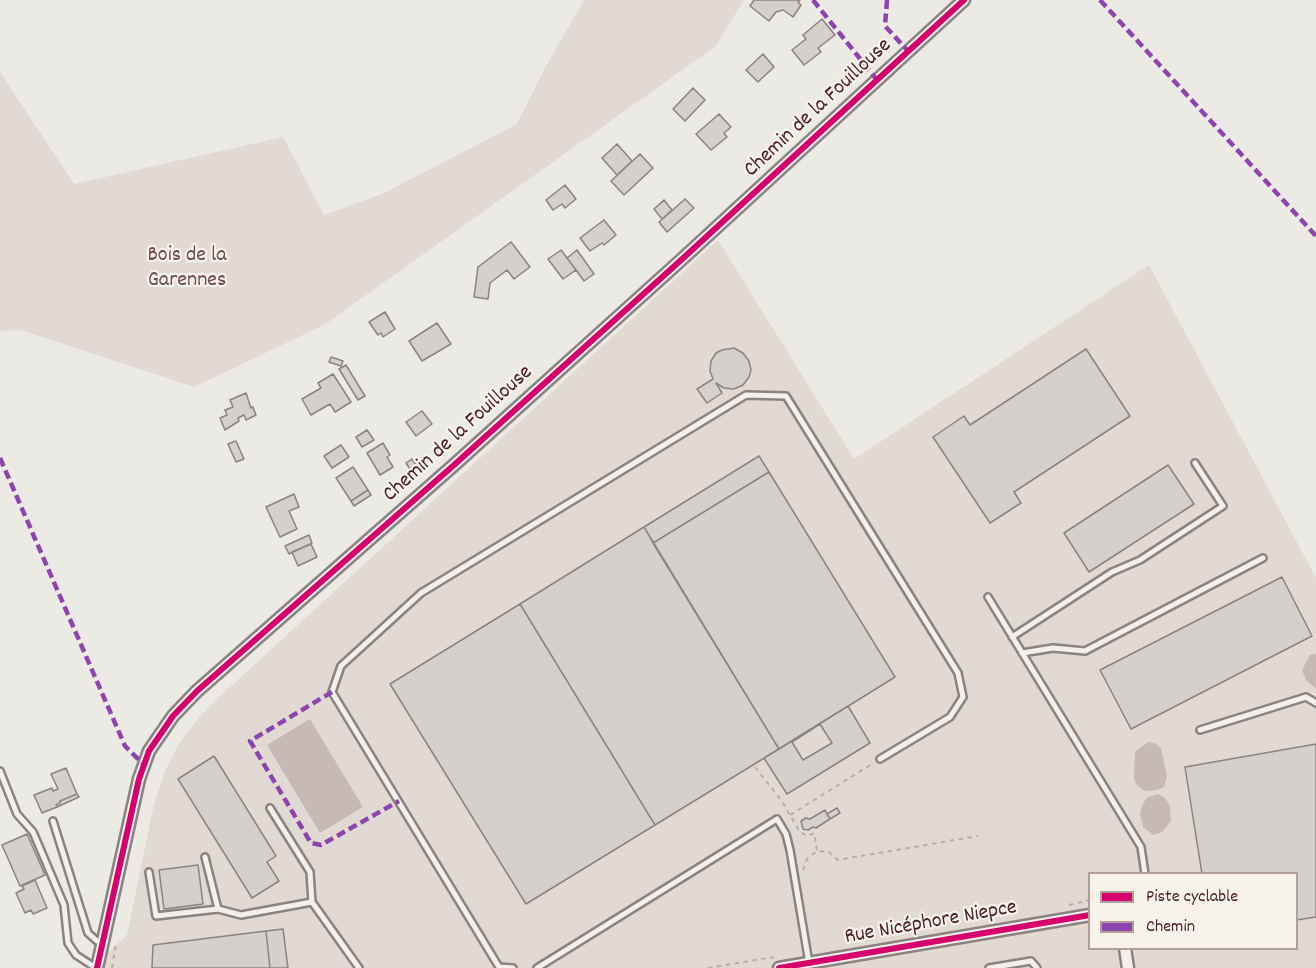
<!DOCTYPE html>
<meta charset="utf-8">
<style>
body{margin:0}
#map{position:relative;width:1316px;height:968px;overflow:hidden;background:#eceae4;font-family:Dekko,sans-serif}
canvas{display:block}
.legend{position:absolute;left:1088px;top:872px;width:210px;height:78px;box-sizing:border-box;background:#f7f3e8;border:2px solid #b29e9c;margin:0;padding:8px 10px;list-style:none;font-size:18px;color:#4a1f2b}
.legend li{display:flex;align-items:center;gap:12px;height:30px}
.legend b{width:30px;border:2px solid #b29e9c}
</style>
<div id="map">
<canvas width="1316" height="968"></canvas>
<ul class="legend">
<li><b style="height:8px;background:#d6006c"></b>Piste cyclable</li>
<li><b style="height:8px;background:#8e44ad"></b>Chemin</li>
</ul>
</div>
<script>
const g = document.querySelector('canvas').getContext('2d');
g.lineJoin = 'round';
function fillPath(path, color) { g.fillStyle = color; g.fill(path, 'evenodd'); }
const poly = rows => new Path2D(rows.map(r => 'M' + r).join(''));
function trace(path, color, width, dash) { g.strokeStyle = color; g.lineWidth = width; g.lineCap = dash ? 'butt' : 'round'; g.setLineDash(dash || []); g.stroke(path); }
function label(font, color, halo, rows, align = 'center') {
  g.font = font + ' Dekko,sans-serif'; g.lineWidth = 4.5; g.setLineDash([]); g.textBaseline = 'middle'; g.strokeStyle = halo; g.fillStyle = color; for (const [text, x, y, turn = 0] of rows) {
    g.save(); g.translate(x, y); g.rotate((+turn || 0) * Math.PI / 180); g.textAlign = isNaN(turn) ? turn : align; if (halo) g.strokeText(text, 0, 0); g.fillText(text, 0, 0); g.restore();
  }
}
fillPath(poly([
 [718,240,854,459,1149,265,1316,578,1316,968,91,968,127,935,154,804,165,771,178,745,196,721,218,698],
 [1090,874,1296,874,1296,948,1090,948]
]), '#e1dad3');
fillPath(poly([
 [584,0,744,0,716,46,324,325,194,387,21,330,0,331,0,72,74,184,283,137,324,215,382,194,517,124,546,66]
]), '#e1dad4');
fillPath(poly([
 [1316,653,1316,689,1306,680,1302,670,1310,655],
 [310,719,363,807,320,833,267,745],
 [1148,742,1155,743,1161,748,1167,776,1164,787,1156,790,1144,791,1136,784,1134,778,1135,752],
 [1158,794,1165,798,1170,806,1171,821,1162,832,1153,835,1143,827,1140,813,1143,803,1148,797]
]), '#c7b9b6');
const building = poly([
 [754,0,800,0,798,2,801,5,793,17,783,10,776,12,769,21,750,6,754,0],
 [822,19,835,35,818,48,821,52,804,65,792,50,806,39,803,35,822,19],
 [763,54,774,67,758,82,746,70,763,54],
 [693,88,705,100,685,121,673,109,693,88],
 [719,114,731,127,724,133,727,137,711,150,696,134,719,114],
 [617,144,632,161,617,175,602,158,617,144],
 [640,154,653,168,624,195,611,181,640,154],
 [565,185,576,199,565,208,562,204,553,210,546,200,565,185],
 [685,199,694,208,667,232,659,222,685,199],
 [664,200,672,210,662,219,654,209,664,200],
 [604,220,616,235,604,245,602,243,590,251,580,238,604,220],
 [511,242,530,267,514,279,507,270,490,283,488,299,474,297,478,267,511,242],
 [561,250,576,270,563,279,548,259,561,250],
 [577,250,594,274,584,281,567,258,577,250],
 [385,312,395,329,383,337,381,333,378,335,369,322,385,312],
 [437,323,451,344,422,361,409,341,437,323],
 [734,348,743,353,749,361,751,370,749,377,743,385,734,389,724,388,716,383,722,393,707,403,697,389,713,379,710,371,711,361,716,353,722,350,734,348],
 [1086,349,1130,416,1014,492,1021,503,990,523,933,437,964,416,970,425,1086,349],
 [331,357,343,361,341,366,329,362,331,357],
 [346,365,365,396,358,400,339,369,346,365],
 [333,374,351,402,335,412,330,404,311,415,302,399,321,388,318,383,333,374],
 [246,393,251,408,253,407,256,415,246,420,244,415,238,418,239,421,225,430,220,418,227,415,225,410,233,407,230,400,246,393],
 [422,411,432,424,416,436,406,422,422,411],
 [367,430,374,440,362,447,356,437,367,430],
 [236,441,244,459,236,462,228,444,236,441],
 [383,443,390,455,387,457,393,467,380,475,367,453,383,443],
 [341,445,349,457,332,468,324,456,341,445],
 [759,456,769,472,653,543,644,527,759,456],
 [412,459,418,468,412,472,406,463,412,459],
 [1168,465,1194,504,1089,572,1064,533,1168,465],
 [353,467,368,490,351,501,336,478,353,467],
 [769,472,895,677,779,749,653,543,769,472],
 [368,490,371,495,354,506,351,501,368,490],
 [294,494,299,507,289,511,297,529,280,537,266,507,294,494],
 [644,527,779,749,655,825,520,604,644,527],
 [309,535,312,543,289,554,285,546,309,535],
 [311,544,317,557,298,566,292,552,311,544],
 [1282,577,1312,636,1131,729,1100,670,1282,577],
 [520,604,655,825,526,904,390,684,520,604],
 [848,706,870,743,787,794,764,758,848,706],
 [820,724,832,743,803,760,792,742,820,724],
 [1316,744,1316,917,1296,920,1296,874,1202,874,1185,767,1316,744],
 [214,756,276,856,267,862,279,881,252,898,178,779,214,756],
 [66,768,77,794,60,801,60,803,56,805,57,807,42,813,34,795,52,788,53,791,58,789,51,774,66,768],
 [77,794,79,797,57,807,56,805,60,803,60,801,77,794],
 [837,808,840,813,830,819,827,814,837,808],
 [825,810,830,819,816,828,813,827,808,830,803,829,801,821,806,818,810,819,825,810],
 [27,834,45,875,20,886,2,845,27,834],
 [198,865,203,904,164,909,159,870,198,865],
 [35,880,47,908,33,914,31,910,25,913,16,893,24,889,22,886,35,880],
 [283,929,288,968,270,968,266,931,283,929],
 [266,931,270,968,152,968,153,945,266,931]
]);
fillPath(building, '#d4d0cc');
trace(building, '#8b8282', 1.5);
const lane = poly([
 [988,597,1141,847,1145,874],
 [1012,637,1112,572,1140,560,1223,506,1195,463],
 [1022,653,1053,648,1085,651,1263,558],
 [1200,730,1306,697,1316,703],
 [0,771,17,814,33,832,64,905,68,943,76,955,96,968],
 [270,808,310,872,312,902],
 [53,821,88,933,97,941,103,943],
 [205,857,218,909],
 [149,872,156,916,218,909,241,915,312,902,359,968],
 [513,968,499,967,332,692,341,666,421,593,746,395,786,396,958,673,963,697,950,717,880,759],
 [537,968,777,819,786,834,790,850,809,963],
 [989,968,1031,961,1037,968]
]);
const street = poly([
 [1125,948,1128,968],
 [97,968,139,779,149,751,173,716,197,691,454,465,680,261,964,0],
 [779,968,1090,915]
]);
trace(lane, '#8b8282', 10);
trace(street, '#8b8282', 15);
trace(poly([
 [755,767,781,800,800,832,808,836,814,833,817,851],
 [790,815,872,764],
 [803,870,807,859,817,851,829,852,838,860,978,836],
 [1069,905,1090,900],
 [112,968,116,944],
 [708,968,774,957]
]), '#b5aead', 2, [4.5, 4.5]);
trace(lane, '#f1f0ec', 5);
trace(street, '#f1f0ec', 10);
trace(poly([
 [813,0,877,80],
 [887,0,885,26,908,51],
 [1100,0,1316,236],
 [0,458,125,746,144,765],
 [332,692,250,741,311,843,321,845,399,801]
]), '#8e44ad', 4.5, [9, 4.5]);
trace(poly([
 [97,968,139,779,149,751,173,716,197,691,454,465,680,261,964,0],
 [779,968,1090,915]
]), '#d6006c', 6);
label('22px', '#4a1f2b', '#f7f3e8', [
 ["Chemin de la Fouillouse",819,109,-43],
 ["Chemin de la Fouillouse",459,435,-42],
 ["Rue Nicéphore Niepce",931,924,-10]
]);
label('22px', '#6e4a52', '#f7f3e8', [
 ["Bois de la",187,257],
 ["Garennes",187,282]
]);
</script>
